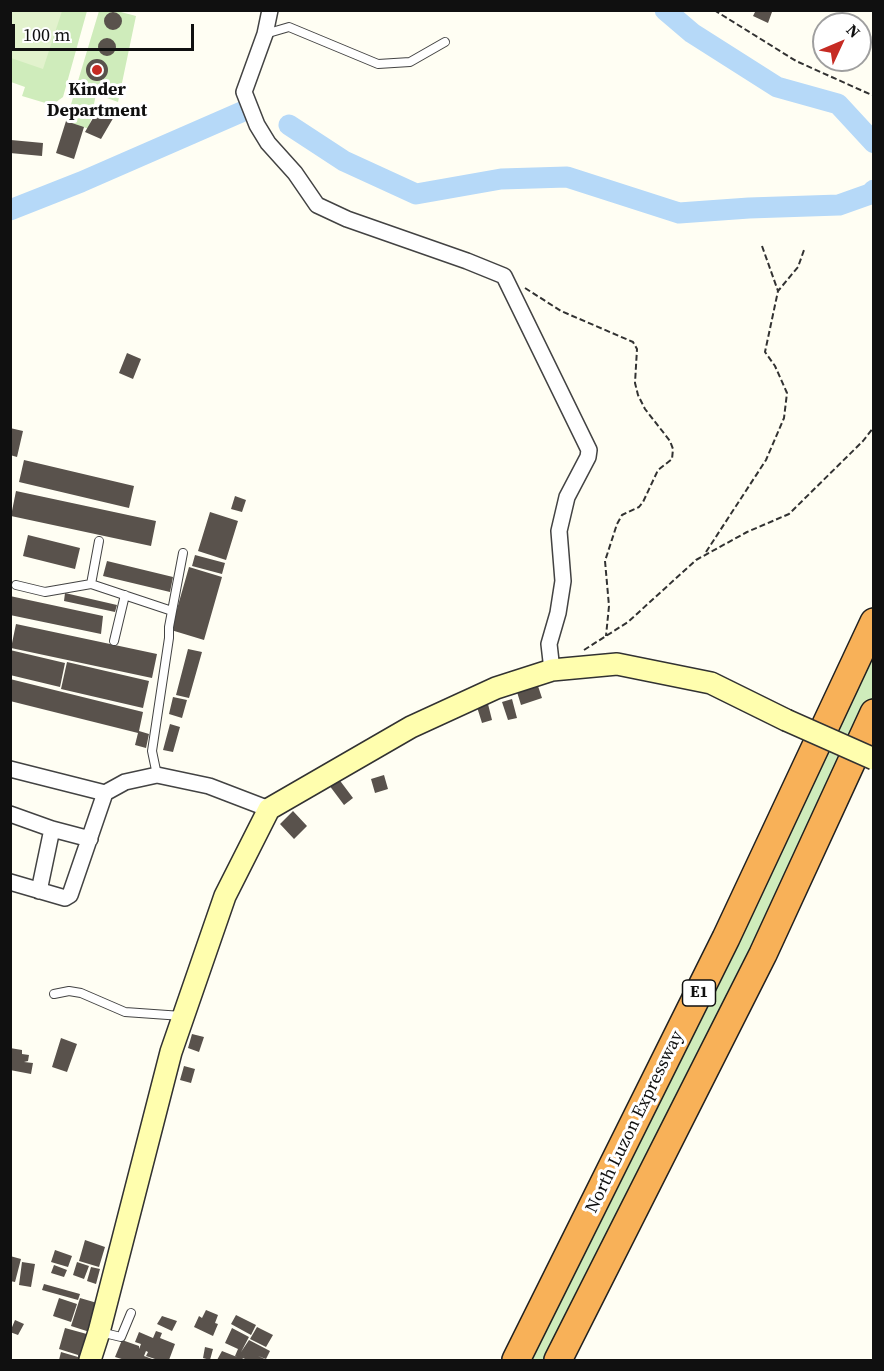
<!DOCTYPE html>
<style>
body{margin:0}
#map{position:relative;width:884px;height:1371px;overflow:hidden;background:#fffef3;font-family:"Source Serif 4",serif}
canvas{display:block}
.frame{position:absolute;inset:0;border:12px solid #101010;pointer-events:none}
.north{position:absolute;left:812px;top:12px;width:60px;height:60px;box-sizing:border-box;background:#fff;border:2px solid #9f9f9f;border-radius:50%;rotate:46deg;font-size:16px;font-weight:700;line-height:24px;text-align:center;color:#101010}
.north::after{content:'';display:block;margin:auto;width:21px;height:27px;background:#c62b23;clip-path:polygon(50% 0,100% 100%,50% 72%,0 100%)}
.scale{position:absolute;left:12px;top:24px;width:182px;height:27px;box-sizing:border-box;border:3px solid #101010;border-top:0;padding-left:8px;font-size:18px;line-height:21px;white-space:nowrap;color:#101010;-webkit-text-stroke:4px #fff;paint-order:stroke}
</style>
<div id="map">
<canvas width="884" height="1371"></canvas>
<div class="frame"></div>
<div class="north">N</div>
<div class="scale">100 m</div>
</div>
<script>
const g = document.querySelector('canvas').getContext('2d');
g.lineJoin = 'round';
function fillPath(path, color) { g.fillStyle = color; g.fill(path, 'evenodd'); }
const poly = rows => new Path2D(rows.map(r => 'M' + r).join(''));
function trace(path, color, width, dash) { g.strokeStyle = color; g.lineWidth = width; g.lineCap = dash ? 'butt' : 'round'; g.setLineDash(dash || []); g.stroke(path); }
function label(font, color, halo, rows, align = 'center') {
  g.font = font + ' "Source Serif 4",serif'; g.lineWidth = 6; g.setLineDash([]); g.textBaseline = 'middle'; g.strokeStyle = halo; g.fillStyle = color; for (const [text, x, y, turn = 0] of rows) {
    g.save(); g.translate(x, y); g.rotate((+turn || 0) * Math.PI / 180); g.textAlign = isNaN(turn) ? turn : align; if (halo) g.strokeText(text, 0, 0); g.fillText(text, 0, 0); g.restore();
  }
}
fillPath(poly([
 [10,11,87,11,63,97,52,105,22,96,25,87,11,82],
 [99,11,117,11,136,16,118,102,96,94,89,129,66,121],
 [873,643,873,697,853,742,834,734],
 [827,750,845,759,547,1360,524,1360]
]), '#cfecbb');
fillPath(poly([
 [11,10,62,11,43,69,11,58]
]), '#e2f2cd');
trace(poly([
 [665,10,692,33,777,87,838,104,874,143],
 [289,125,344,161,416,194,501,179,567,177,679,213,749,208,839,205,870,194,874,190],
 [10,210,81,182,246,110]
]), '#b6d9f8', 21);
fillPath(poly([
 [756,10,772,12,768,23,753,16],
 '104 21a9 9 0 1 1 18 0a9 9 0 1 1-18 0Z',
 '98 47a9 9 0 1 1 18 0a9 9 0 1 1-18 0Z',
 '86 70a11 11 0 1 1 22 0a11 11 0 1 1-22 0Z',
 [100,106,115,115,101,139,85,132],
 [66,121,84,127,74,159,56,153],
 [11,140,43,143,42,156,10,153],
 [127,353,141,359,133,379,119,373],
 [10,428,23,431,17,457,10,455],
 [24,460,134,486,129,508,19,482],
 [16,491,156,521,151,546,11,516],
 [235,496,246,500,242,512,231,509],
 [210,512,238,521,226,560,198,551],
 [28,535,80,548,75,569,23,556],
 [195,555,225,563,222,574,192,566],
 [107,561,173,577,170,592,103,576],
 [189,567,222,577,204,640,171,630],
 [65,593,117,605,115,612,64,601],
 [10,596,103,616,101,634,10,615],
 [16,624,157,654,152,678,11,648],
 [188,649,202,652,189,698,176,695],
 [10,650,65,663,60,687,10,675],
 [67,662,149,681,143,708,61,689],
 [10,679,143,712,139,731,149,734,146,748,135,745,138,733,10,701],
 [538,686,542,698,521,705,517,692],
 [173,697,187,700,182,718,169,714],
 [512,699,517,718,508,720,502,702],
 [488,704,492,720,482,723,477,707],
 [170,724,180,727,173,752,163,750],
 [384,775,388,789,375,793,371,779],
 [338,778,353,798,344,805,329,785],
 [293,811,307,826,294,839,280,824],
 [192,1034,204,1037,199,1052,188,1048],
 [61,1038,77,1044,67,1072,52,1067],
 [10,1048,22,1050,22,1054,29,1055,28,1061,24,1062,33,1063,31,1074,10,1070],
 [184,1066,195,1069,191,1083,180,1080],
 [85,1240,105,1247,99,1267,79,1261],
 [55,1250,72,1256,68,1267,51,1262],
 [10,1256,21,1259,15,1282,10,1281],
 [22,1262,35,1264,31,1287,19,1285],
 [77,1262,89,1266,84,1279,73,1275],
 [54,1265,67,1270,64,1277,51,1273],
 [91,1267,100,1269,96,1284,87,1281],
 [44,1284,80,1294,78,1300,42,1290],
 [59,1298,77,1304,71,1322,53,1316],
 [80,1298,104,1305,96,1334,71,1326],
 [206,1310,218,1315,215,1323,218,1324,213,1336,194,1327,199,1316,202,1318],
 [236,1315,256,1325,251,1335,231,1324],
 [162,1316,177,1321,172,1331,157,1324],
 [15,1320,24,1324,18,1335,10,1332],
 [257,1327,273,1335,266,1347,250,1339],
 [65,1328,94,1336,87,1360,59,1360,61,1352,78,1357,78,1355,59,1349],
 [232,1328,249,1337,241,1352,249,1340,270,1351,266,1359,258,1356,267,1360,247,1360,243,1358,245,1354,242,1360,217,1360,222,1351,237,1357,235,1356,238,1349,225,1343],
 [156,1331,162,1333,160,1338,175,1344,169,1360,158,1360,146,1356,148,1352,146,1351,144,1356,155,1360,125,1360,115,1357,122,1340,139,1346,139,1349,141,1344,135,1342,139,1332,153,1338],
 [205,1347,213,1349,210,1360,203,1358]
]), '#59524c');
const lane = poly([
 [265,34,289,27,378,64,410,62,445,42],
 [91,584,99,541],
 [16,585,45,592,91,584,172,611],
 [114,641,125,595],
 [157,775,152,751,169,638,169,627,183,553],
 [54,994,69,991,81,993,125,1012,182,1016],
 [100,1332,121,1337,131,1313]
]);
const street = poly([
 [270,10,265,34,244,92,257,125,268,143,295,173,317,205,347,219,467,261,504,276,589,450,588,457,567,497,559,531,563,581,558,613,549,644,552,670],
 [10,769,105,793,125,782,157,775,209,786,269,809],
 [10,814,52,829,90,839],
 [10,882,65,898,70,895,105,793],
 [39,891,52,829]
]);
const secondary = poly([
 [90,1360,99,1332,171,1052,225,896,269,809,411,727,496,688,552,670,617,664,711,683,786,720]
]);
const highway = poly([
 [516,1360,726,938,874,622],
 [558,1360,763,954,874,713]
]);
trace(lane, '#434343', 10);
trace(street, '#434343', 18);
trace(secondary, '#323232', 24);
trace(highway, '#212121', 30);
trace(poly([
 [714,10,796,61,874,96],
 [762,246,778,291],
 [525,288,561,311,633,342,637,349,635,383,638,395,645,409,670,441,673,449,672,459,658,470,643,502,639,507,622,515,617,524,605,561,609,606,606,636],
 [706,552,766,460,784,418,787,393,775,366,765,352,778,291,798,267,804,250],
 [584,650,628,622,696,560,747,532,789,514,863,441,874,427]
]), '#323232', 2, [6, 3]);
trace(lane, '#fff', 8);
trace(street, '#fff', 15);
trace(secondary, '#fffeae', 21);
trace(highway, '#f8b158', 27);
const secondaryBridge = poly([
 [786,720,874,759]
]);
trace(secondaryBridge, '#323232', 24, []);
trace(secondaryBridge, '#fffeae', 21);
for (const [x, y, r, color] of [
 [97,70,6,"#c62b23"]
]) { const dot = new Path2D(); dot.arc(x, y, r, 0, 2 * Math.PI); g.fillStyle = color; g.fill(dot); trace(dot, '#fff', 2); }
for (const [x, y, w] of [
 [699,993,33]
]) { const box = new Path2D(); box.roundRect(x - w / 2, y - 13, w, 26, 4.5); g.fillStyle = '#fff'; g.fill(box); trace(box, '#101010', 1.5); }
label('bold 16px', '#101010', null, [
 ["E1",699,993]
]);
label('bold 18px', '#101010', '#fff', [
 ["Kinder",97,90],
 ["Department",97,111]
]);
label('18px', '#101010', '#fff', [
 ["North Luzon Expressway",635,1122,-64]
]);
</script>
